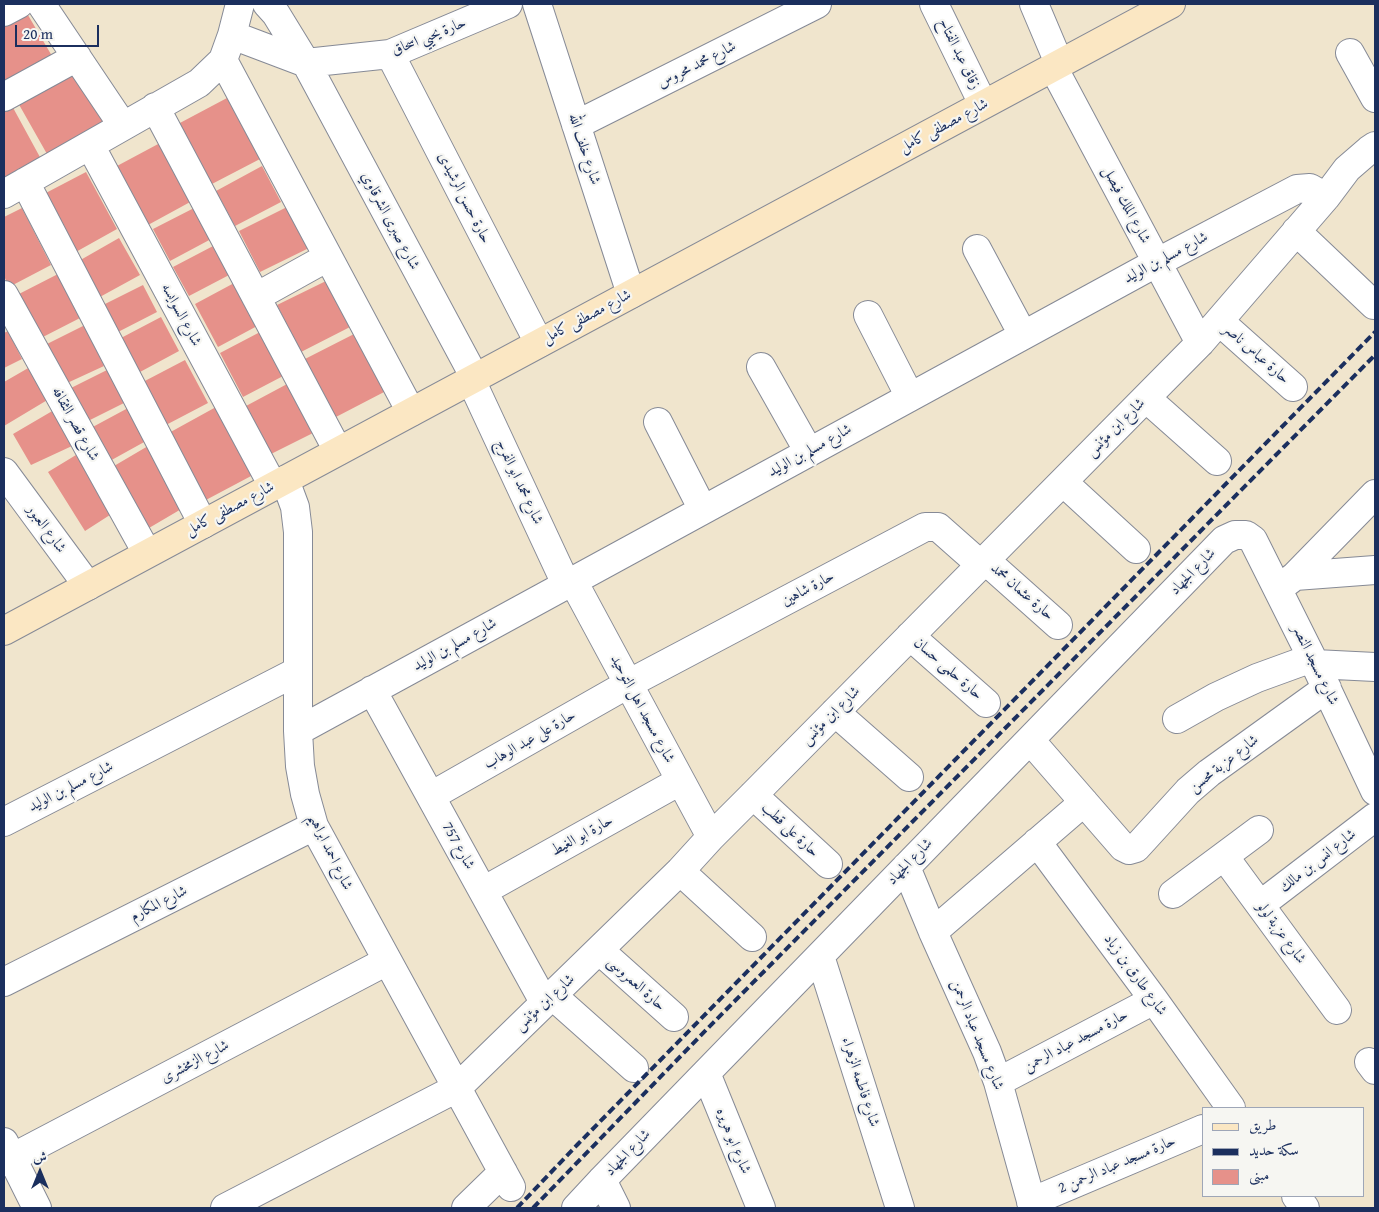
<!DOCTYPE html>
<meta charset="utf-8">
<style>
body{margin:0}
#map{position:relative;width:1379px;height:1212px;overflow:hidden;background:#f0e5cd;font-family:"Gentium Book Plus",Amiri,serif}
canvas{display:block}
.frame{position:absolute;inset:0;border:5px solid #1b2f5e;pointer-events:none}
.legend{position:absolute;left:1202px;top:1107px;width:162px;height:90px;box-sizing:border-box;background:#f6f6f2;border:1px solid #9ea6b7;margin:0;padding:6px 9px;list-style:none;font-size:15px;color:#1b2f5e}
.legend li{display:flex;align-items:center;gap:10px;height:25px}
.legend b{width:25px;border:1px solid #9ea6b7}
.north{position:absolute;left:15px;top:1147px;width:50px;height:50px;-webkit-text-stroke:4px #f6f6f2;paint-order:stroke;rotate:0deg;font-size:14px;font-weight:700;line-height:20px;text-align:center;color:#1b2f5e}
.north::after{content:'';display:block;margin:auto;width:18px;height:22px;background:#1b2f5e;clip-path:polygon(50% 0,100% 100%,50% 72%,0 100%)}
.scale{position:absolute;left:15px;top:25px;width:84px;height:22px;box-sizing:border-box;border:2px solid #1b2f5e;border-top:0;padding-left:6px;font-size:15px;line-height:18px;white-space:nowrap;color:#1b2f5e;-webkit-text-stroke:4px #f6f6f2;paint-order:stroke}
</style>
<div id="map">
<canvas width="1379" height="1212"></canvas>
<div class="frame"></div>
<ul class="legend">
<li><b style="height:6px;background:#fbe7c3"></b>طريق</li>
<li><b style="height:6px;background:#1b2f5e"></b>سكة حديد</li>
<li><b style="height:14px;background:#e6918a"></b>مبنى</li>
</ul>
<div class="north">ش</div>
<div class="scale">20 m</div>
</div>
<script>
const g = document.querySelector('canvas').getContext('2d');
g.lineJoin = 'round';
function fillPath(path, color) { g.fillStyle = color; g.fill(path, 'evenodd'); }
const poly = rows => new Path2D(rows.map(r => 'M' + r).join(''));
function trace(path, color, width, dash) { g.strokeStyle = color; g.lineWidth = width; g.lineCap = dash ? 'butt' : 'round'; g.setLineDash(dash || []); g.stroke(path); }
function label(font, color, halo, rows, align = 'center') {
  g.font = font + ' "Gentium Book Plus",Amiri,serif'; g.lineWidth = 4.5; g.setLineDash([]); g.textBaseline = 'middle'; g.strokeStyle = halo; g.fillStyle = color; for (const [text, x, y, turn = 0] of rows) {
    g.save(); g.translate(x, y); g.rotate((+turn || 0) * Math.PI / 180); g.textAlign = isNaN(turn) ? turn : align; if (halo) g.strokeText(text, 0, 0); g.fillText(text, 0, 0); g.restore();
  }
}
fillPath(poly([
 [25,10,52,56,4,83,4,22],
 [76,67,106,120,47,154,17,101],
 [227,98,260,159,210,185,178,124],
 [11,104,41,159,4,180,4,108],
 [160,143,192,201,148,225,117,166],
 [262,166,281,202,235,226,216,191],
 [86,172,117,229,74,253,42,195],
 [196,207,213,238,170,261,153,229],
 [287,207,309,248,260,272,239,231],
 [22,208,51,265,9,287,4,276,4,217],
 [119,238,140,275,98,298,77,262],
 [215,245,231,274,189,296,173,267],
 [58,274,80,318,39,339,17,295],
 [326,281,350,327,301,352,277,305],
 [236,282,259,325,218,347,195,304],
 [143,285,157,312,118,332,103,305],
 [161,317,179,351,140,372,121,338],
 [85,325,104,366,65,384,45,345],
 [8,331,22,359,4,368,4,333],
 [262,331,285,375,243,397,220,353],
 [356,333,386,391,334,418,303,360],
 [185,360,208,403,164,426,141,383],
 [30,367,49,399,4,426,4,382],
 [107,370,124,403,86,422,69,389],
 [289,383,315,432,271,454,246,406],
 [216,407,253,475,204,501,167,434],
 [128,408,146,441,108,462,89,429],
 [54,410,72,446,31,465,13,434],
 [148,446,183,508,149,528,114,466],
 [76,455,113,513,85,531,48,472]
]), '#e6918a');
const minor = poly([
 [41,4,123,126],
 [267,4,276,14,306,63,475,378],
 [537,4,631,294],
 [934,4,983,104],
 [1034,4,1059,63],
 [4,12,19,4],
 [232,35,306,63,390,54,508,4],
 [1350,53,1375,98],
 [390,54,539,343],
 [223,60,411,412],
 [1053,67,1200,343],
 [4,97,77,57],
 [155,107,338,451],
 [576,125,817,4],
 [90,145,273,486],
 [25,182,203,524],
 [4,194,199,83,223,60,232,35,240,4],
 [1296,231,1374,305],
 [977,249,1023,335],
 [4,295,147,553],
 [256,297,328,257],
 [868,315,910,397],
 [1219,321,1293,387],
 [761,367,809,452],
 [471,380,566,584],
 [1146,398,1217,461],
 [658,422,703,510],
 [4,472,88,586],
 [285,480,295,507,298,532,298,731,300,766,305,794,314,826,511,1187],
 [1063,482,1136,549],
 [985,560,1058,625],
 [1295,576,1375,570],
 [573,581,711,837],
 [1278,589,1295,576,1375,494],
 [910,636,986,703],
 [1315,664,1375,667],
 [372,690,544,1002],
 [835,712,909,777],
 [1177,719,1216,697,1257,678,1312,658],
 [298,731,1156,263,1297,189,1310,188,1326,197],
 [1030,740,1123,847,1129,850,1136,848,1188,791,1209,773,1327,688],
 [753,795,828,864],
 [431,796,628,684,925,527,938,527,981,565],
 [4,822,298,671],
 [1037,842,1154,1000,1231,1108],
 [1224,856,1337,1010],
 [906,867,933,932,987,1052,998,1082,1033,1208],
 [680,871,752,937],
 [483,891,680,781],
 [1173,894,1259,830],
 [1260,905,1375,817],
 [933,932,1084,802],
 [599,950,674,1017],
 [820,956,900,1208],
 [4,982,314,826],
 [553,996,634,1068],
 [1369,1062,1375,1070],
 [706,1073,761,1208],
 [998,1082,1154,1000],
 [4,1142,37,1208],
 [4,1162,387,961],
 [602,1180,616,1208],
 [1296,1196,1305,1208],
 [1031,1202,1203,1129],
 [225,1208,457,1088,680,871,711,837,753,795,1200,343,1326,197,1347,169,1369,150,1375,146],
 [466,1208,503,1172],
 [576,1208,602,1180,1224,540,1235,535,1246,535,1253,540,1315,664,1375,791]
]);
const secondary = poly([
 [4,631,1171,4]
]);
trace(minor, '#868a96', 30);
trace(secondary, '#868a96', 30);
trace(minor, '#fff', 28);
trace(secondary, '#fbe7c3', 28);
trace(poly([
 [517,1208,578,1144,1375,332],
 [533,1208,708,1028,1375,355]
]), '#1b2f5e', 4, [8, 4]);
label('15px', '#1b2f5e', '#f6f6f2', [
 ["حارة يحيي اسحاق",429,37,-22],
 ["زقاق عبد الفتاح",959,54,64],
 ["شارع محمد محروس",697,65,-27],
 ["شارع مصطفى كامل",944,126,-28],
 ["شارع خلف الله",584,149,72],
 ["حارة حسن الرشيدى",464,198,63],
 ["شارع الملك فيصل",1126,205,62],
 ["شارع صبرى الشرقاوي",390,221,62],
 ["شارع مسلم بن الوليد",1166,258,-28],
 ["شارع السوايسه",181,315,62],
 ["شارع مصطفى كامل",587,317,-28],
 ["حارة عباس ناصر",1256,354,41],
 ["شارع قصر الثقافه",75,424,61],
 ["شارع ابن مؤنس",1116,428,-45],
 ["شارع مسلم بن الوليد",810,451,-29],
 ["شارع محمد ابو الفرج",519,482,65],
 ["شارع مصطفى كامل",230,509,-28],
 ["شارع العبور",46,529,54],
 ["شارع الجهاد",1193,572,-46],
 ["حارة شاهين",808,589,-28],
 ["حارة عثمان محمد",1022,592,41],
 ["شارع مسلم بن الوليد",455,645,-29],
 ["شارع مسجد النصر",1315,665,64],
 ["حارة حلمى حسان",948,669,41],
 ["شارع مسجد اهل التوحيد",642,709,62],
 ["شارع ابن مؤنس",831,716,-45],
 ["حارة على عبد الوهاب",530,740,-30],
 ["شارع عزبة محسن",1224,764,-38],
 ["شارع مسلم بن الوليد",71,787,-27],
 ["حارة على قطب",790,830,43],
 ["حارة ابو الغيط",582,836,-29],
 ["شارع 757",458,846,61],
 ["شارع احمد ابراهيم",330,852,64],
 ["شارع انس بن مالك",1318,861,-38],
 ["شارع الجهاد",910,862,-46],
 ["شارع المكارم",159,904,-27],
 ["شارع عزبة لولو",1281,933,54],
 ["شارع طارق بن زياد",1135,975,54],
 ["حارة العمروسى",636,984,42],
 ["شارع ابن مؤنس",545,1003,-43],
 ["شارع مسجد عباد الرحمن",977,1035,68],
 ["حارة مسجد عباد الرحمن",1076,1041,-28],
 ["شارع الزمخشرى",195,1062,-28],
 ["شارع فاطمه الزهراء",860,1082,72],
 ["شارع ابو هريره",733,1141,68],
 ["شارع الجهاد",628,1153,-46],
 ["حارة مسجد عباد الرحمن 2",1117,1165,-23]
]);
</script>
